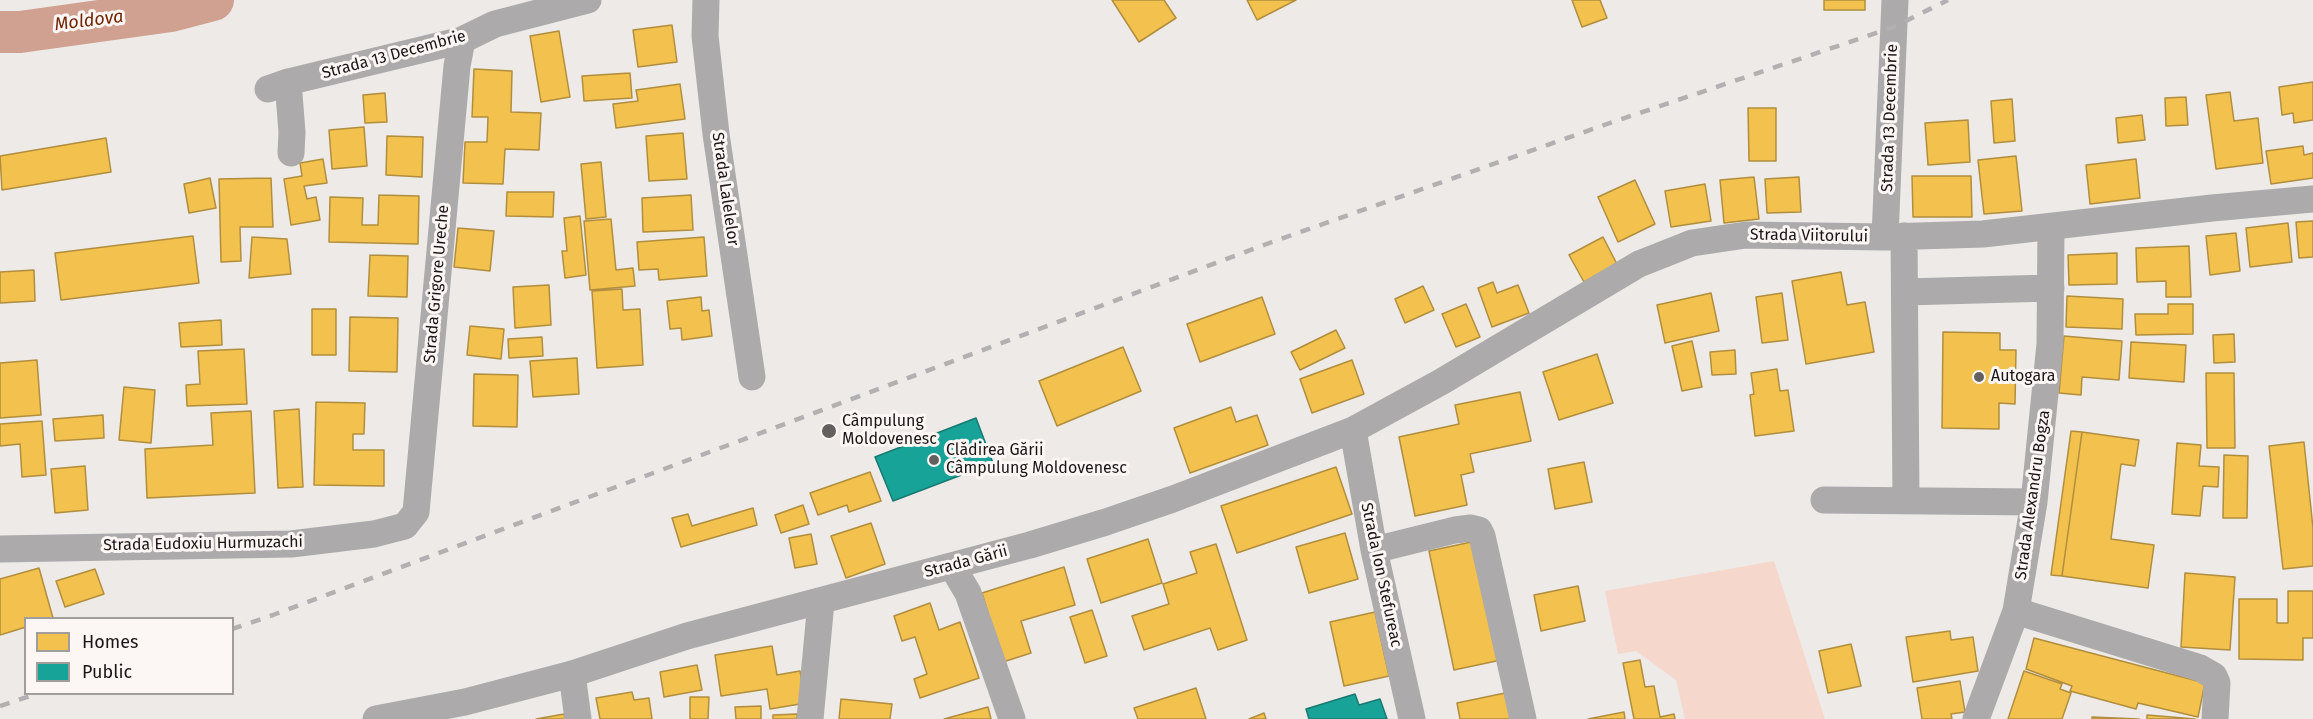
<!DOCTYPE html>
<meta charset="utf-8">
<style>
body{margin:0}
#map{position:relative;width:2313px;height:719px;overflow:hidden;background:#edeae8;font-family:"Fira Sans",sans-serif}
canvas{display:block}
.legend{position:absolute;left:24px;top:617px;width:210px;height:78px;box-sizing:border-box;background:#fcf6f4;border:2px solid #a19d9b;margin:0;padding:8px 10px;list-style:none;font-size:18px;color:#191716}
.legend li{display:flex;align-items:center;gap:12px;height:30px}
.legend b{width:30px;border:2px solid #a19d9b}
</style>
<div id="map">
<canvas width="2313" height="719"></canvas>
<ul class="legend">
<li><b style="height:16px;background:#f2c14e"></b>Homes</li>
<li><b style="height:16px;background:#17a398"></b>Public</li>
</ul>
</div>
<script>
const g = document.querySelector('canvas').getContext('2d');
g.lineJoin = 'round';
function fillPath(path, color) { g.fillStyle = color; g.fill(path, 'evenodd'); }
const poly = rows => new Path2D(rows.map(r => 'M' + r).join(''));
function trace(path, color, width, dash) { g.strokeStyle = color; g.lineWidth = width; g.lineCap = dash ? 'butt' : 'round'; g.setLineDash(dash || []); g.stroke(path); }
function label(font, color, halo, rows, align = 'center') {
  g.font = font + ' "Fira Sans",sans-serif'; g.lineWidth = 6; g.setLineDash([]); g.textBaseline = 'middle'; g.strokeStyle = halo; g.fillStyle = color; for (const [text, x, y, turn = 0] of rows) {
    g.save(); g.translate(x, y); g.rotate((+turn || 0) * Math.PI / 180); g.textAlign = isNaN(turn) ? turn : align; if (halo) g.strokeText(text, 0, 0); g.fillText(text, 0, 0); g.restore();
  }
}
fillPath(poly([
 [1774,561,1825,719,1685,719,1676,680,1636,651,1618,654,1605,591]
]), '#f6d7cc');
const homes = poly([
 [1112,0,1164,0,1176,18,1139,42,1112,0],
 [1247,0,1296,0,1257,20,1247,0],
 [1572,0,1600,0,1607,18,1582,27,1572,0],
 [1824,0,1865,0,1865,10,1824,10,1824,0],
 [672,25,677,62,638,67,633,30,672,25],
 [559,31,570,97,541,102,530,36,559,31],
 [474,69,512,71,511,112,541,113,539,150,505,149,503,184,463,183,465,142,487,142,488,117,472,117,474,69],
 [630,73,632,98,584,101,582,76,630,73],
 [2313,82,2313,120,2294,123,2293,113,2282,115,2279,87,2313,82],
 [680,84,685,119,616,128,613,104,638,101,636,90,680,84],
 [2230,92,2234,121,2258,118,2263,163,2216,169,2206,95,2230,92],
 [385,93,387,122,365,123,363,95,385,93],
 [2186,97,2188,125,2166,126,2165,98,2186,97],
 [2012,99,2015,141,1994,143,1991,101,2012,99],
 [1748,108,1776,108,1776,161,1749,161,1748,108],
 [2142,115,2145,140,2118,143,2116,118,2142,115],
 [1968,120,1970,162,1928,165,1925,123,1968,120],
 [364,127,367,166,332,169,329,130,364,127],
 [683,133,687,179,649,181,646,136,683,133],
 [387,136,423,137,422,177,386,175,387,136],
 [106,138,111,172,2,190,0,156,106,138],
 [2303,146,2304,155,2313,153,2313,178,2271,184,2266,151,2303,146],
 [2016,156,2022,211,1984,214,1978,160,2016,156],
 [323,159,327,183,304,186,307,199,316,197,320,220,291,225,284,179,302,176,300,163,323,159],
 [2136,159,2140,198,2090,204,2086,165,2136,159],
 [601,162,606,217,586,219,581,164,601,162],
 [1912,176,1971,176,1972,217,1913,217,1912,176],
 [1754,177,1759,219,1724,223,1720,180,1754,177],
 [1799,177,1801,212,1767,213,1765,179,1799,177],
 [210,178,216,208,189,213,184,184,210,178],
 [271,178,273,227,240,227,241,261,221,262,219,179,271,178],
 [1635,180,1655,224,1618,242,1598,197,1635,180],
 [1705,184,1711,221,1671,227,1665,191,1705,184],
 [507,192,554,192,553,217,506,216,507,192],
 [379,195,419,196,418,244,329,242,330,197,363,198,362,225,378,225,379,195],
 [691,195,693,230,643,232,642,198,691,195],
 [580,216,586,275,565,278,562,251,567,251,564,218,580,216],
 [611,219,616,270,633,268,635,286,590,290,584,221,611,219],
 [2313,221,2313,257,2299,258,2296,222,2313,221],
 [2288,223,2292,262,2250,267,2246,228,2288,223],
 [458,228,494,231,490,271,454,267,458,228],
 [2236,233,2240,271,2210,275,2206,236,2236,233],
 [193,236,199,283,61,300,55,253,193,236],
 [252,237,287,239,291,274,249,278,252,237],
 [704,237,707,276,659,280,658,269,639,270,637,242,704,237],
 [1603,237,1617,264,1584,282,1569,255,1603,237],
 [2189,246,2191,297,2166,297,2166,281,2137,282,2136,248,2189,246],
 [2117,253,2117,284,2069,285,2068,255,2117,253],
 [370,255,408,256,407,297,368,296,370,255],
 [34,270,35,301,0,303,0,272,34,270],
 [1841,272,1847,305,1865,302,1874,352,1806,364,1792,281,1841,272],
 [1493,282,1497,293,1518,285,1529,313,1492,327,1478,288,1493,282],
 [549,285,551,325,515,328,513,287,549,285],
 [1423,286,1434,310,1405,323,1395,299,1423,286],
 [622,289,623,310,640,309,643,365,597,368,592,291,622,289],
 [1711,293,1719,331,1665,343,1657,305,1711,293],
 [1782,293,1788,340,1762,343,1756,297,1782,293],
 [2067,296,2123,299,2122,329,2066,327,2067,296],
 [701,297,702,311,709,310,712,336,682,340,681,328,670,329,667,301,701,297],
 [1262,297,1275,334,1200,362,1187,324,1262,297],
 [1466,304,1480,337,1456,347,1442,314,1466,304],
 [2168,304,2193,304,2193,334,2136,335,2135,314,2168,314,2168,304],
 [312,309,336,309,336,355,312,355,312,309],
 [350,317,398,318,397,372,349,371,350,317],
 [221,320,222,345,181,347,179,323,221,320],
 [470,326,504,329,501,359,467,355,470,326],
 [1336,330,1345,348,1300,370,1291,352,1336,330],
 [1943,332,2000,333,2000,350,2016,350,2015,404,1999,403,1999,429,1942,428,1943,332],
 [2234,334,2235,362,2214,363,2213,335,2234,334],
 [2064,336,2122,341,2119,380,2082,377,2081,395,2059,393,2064,336],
 [542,337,543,356,509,358,508,339,542,337],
 [1692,341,1702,387,1682,391,1672,346,1692,341],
 [2131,342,2186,345,2184,382,2129,378,2131,342],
 [1123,347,1141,391,1057,426,1039,381,1123,347],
 [244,349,247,404,187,406,186,385,200,384,198,351,244,349],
 [1735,350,1736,374,1712,375,1710,352,1735,350],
 [1597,354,1613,403,1559,420,1543,372,1597,354],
 [577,358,579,394,533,397,530,361,577,358],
 [37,360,41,415,0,418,0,363,37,360],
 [1352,360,1364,394,1312,413,1300,379,1352,360],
 [1777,369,1780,391,1788,390,1794,431,1755,436,1750,395,1754,394,1751,373,1777,369],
 [2206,373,2234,373,2235,448,2207,448,2206,373],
 [474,374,518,375,517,427,473,426,474,374],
 [124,387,155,390,151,443,119,440,124,387],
 [1520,392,1531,441,1470,454,1474,472,1461,475,1467,505,1415,516,1399,437,1459,424,1455,405,1520,392],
 [316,402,365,403,364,434,353,434,353,450,384,450,384,486,314,485,316,402],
 [1231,407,1236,422,1257,415,1268,445,1190,473,1174,428,1231,407],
 [299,409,303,487,278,488,274,411,299,409],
 [251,411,255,493,147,498,145,449,213,445,211,413,251,411],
 [103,415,104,438,55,441,53,419,103,415],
 [42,421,46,475,22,477,20,444,0,446,0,424,42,421],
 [2071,431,2082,432,2062,576,2051,575,2071,431],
 [2082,432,2139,440,2135,466,2121,464,2111,539,2154,545,2148,588,2062,576,2082,432],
 [2304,442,2313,528,2313,566,2283,569,2269,446,2304,442],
 [2177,443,2201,445,2199,466,2219,467,2218,487,2203,486,2200,516,2172,514,2177,443],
 [2224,455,2248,456,2247,518,2223,518,2224,455],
 [1584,462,1592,502,1555,509,1548,469,1584,462],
 [85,466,88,510,55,513,51,469,85,466],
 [1336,467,1352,514,1237,553,1221,506,1336,467],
 [870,472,881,501,849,512,847,505,818,515,810,493,870,472],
 [803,505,809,524,781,533,775,515,803,505],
 [753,508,757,525,681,547,672,518,688,514,692,526,753,508],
 [871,523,885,564,846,578,831,536,871,523],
 [1345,533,1358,579,1309,593,1296,547,1345,533],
 [811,534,817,564,795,568,789,538,811,534],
 [1148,539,1162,583,1101,603,1087,559,1148,539],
 [1476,541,1501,660,1454,670,1429,551,1476,541],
 [1216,544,1247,640,1218,650,1210,628,1144,650,1132,616,1169,604,1163,584,1197,573,1190,552,1216,544],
 [1064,567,1075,605,1021,621,1031,653,1003,662,982,593,1064,567],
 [39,568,53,618,26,618,26,627,0,635,0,579,39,568],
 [95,569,104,594,65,607,56,581,95,569],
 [2185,573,2235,577,2230,650,2181,647,2185,573],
 [1578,586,1585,621,1541,631,1534,595,1578,586],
 [2288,591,2313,591,2313,638,2303,638,2303,660,2239,659,2239,599,2277,599,2277,623,2288,623,2288,591],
 [930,603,939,630,960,622,979,678,920,698,914,679,927,674,915,637,902,641,894,616,930,603],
 [1092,610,1107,656,1085,663,1070,617,1092,610],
 [1375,612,1389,676,1344,686,1330,622,1375,612],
 [1950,631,1951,640,1973,637,1978,671,1913,682,1906,637,1950,631],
 [2034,638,2205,683,2198,717,2138,703,2136,709,2070,691,2072,686,2026,669,2034,638],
 [1851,644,1861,686,1828,693,1819,651,1851,644],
 [772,646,777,675,800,671,806,703,770,709,767,689,721,696,715,655,772,646],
 [1640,660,1645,687,1654,686,1660,717,1674,714,1675,719,1634,719,1623,663,1640,660],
 [697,665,702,690,664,697,660,672,697,665],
 [2024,671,2062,684,2060,689,2071,693,2062,719,2008,719,2024,671],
 [1960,681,1965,712,1951,714,1952,719,1922,719,1917,688,1960,681],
 [1196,688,1206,719,1138,719,1134,708,1196,688],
 [632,692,634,700,649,698,652,719,600,719,596,698,632,692],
 [1505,693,1511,719,1460,719,1457,703,1505,693],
 [690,697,709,697,708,719,690,719,690,697],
 [841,699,892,704,890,719,839,719,841,699],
 [761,706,761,719,736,719,735,707,761,706],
 [988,707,991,719,944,719,988,707],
 [1624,712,1625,719,1588,719,1624,712],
 [1264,713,1266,719,1249,719,1264,713],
 [564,714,565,719,536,719,564,714],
 [797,714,797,719,773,719,773,715,797,714],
 [2147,715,2195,719,2147,719,2147,715],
 [2092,717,2139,719,2092,719,2092,717]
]);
fillPath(homes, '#f2c14e');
trace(homes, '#b18e3d', 1.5);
const public = poly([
 [976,418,993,463,893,501,875,457,976,418],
 [1355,694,1359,705,1380,699,1387,719,1309,719,1306,709,1355,694]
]);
fillPath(public, '#17a398');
trace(public, '#187971', 1.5);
trace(poly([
 [0,32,20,32,171,11,213,0]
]), '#d0a190', 42);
trace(poly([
 [706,0,705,36,716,134,752,377],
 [288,82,292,132,291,153],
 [268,89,288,82,462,40,495,24,588,0],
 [1904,236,1906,501],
 [1885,237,1895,0],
 [1905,292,2051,288],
 [1353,430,1374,550,1412,719],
 [1824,500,2034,502],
 [0,549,291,544,374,534,405,526,416,512,457,66,462,40],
 [1374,550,1455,530,1471,528,1479,530,1482,536,1523,719],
 [952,566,968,593,1012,719],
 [2016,611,2200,668,2214,676,2217,683,2215,719],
 [572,674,578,719],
 [376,719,465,702,572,674,687,636,1030,545,1106,522,1173,499,1353,430,1441,382,1639,264,1692,243,1746,235,1885,237,1983,234,2212,208,2313,199],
 [810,719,821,602],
 [1976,719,2016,611,2034,502,2050,344,2051,228]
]), '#acaaaa', 27);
trace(poly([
 [232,629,273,615,1272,242,1607,124,1894,27,1948,0],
 [0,706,36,694]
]), '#b2b0b0', 4.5, [10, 10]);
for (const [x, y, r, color] of [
 [1979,377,6,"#636160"],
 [829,431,8,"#636160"],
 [934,460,6,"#636160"]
]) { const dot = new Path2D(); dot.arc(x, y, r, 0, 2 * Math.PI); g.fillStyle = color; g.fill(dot); trace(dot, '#fcf6f4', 2); }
label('16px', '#191716', '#fcf6f4', [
 ["Strada 13 Decembrie",394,55,-15],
 ["Strada 13 Decembrie",1890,118,-88],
 ["Strada Lalelelor",725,189,82],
 ["Strada Viitorului",1809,236,1],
 ["Strada Grigore Ureche",437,284,-85],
 ["Strada Alexandru Bogza",2033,495,-82],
 ["Strada Eudoxiu Hurmuzachi",203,544,-1],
 ["Strada Gării",966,562,-15],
 ["Strada Ion Stefureac",1381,575,78]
]);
label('16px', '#191716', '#fcf6f4', [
 ["Autogara",1991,377],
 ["Câmpulung",842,422],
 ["Moldovenesc",842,440],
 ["Clădirea Gării",946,451],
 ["Câmpulung Moldovenesc",946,469]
], 'left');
label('italic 18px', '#732300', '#fcf6f4', [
 ["Moldova",89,21,-7]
]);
</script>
